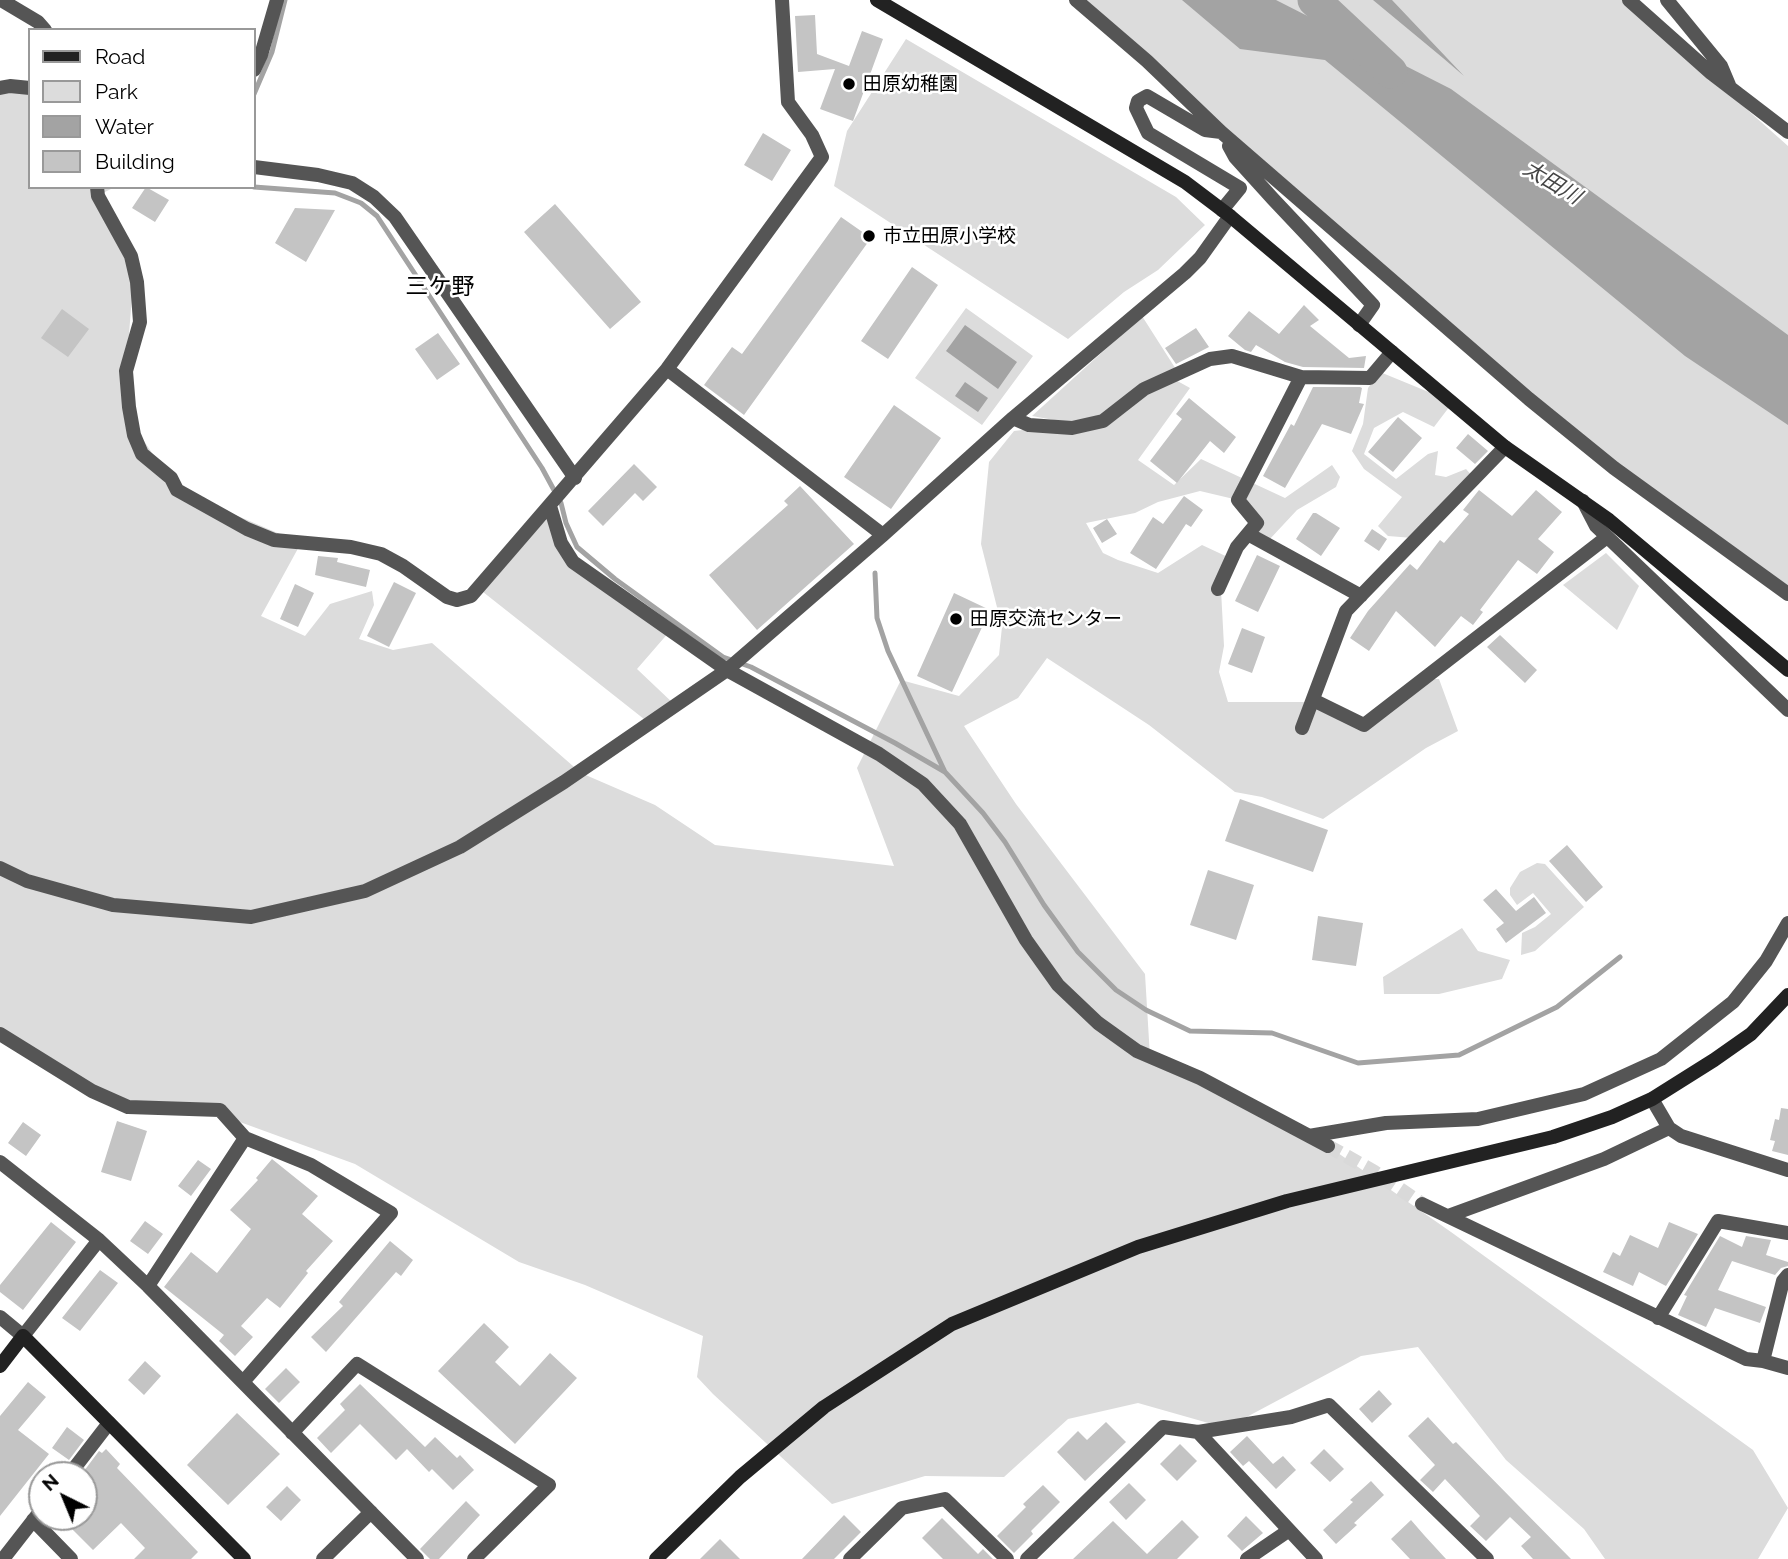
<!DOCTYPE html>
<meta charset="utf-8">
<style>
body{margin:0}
#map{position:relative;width:1788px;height:1559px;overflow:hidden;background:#fff;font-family:Raleway,sans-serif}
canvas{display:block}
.legend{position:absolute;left:28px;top:28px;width:228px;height:161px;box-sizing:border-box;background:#fff;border:2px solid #999;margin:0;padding:9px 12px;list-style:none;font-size:21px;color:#000}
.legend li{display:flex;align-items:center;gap:14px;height:35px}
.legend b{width:35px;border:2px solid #999}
.north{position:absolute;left:28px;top:1461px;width:70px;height:70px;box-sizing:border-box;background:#fff;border:2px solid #999;border-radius:50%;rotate:317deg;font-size:19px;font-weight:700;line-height:28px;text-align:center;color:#000}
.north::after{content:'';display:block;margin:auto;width:24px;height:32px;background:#000;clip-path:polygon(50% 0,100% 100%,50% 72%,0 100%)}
</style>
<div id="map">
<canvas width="1788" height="1559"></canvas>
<ul class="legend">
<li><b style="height:9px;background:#222"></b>Road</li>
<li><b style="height:19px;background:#dcdcdc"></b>Park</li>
<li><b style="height:19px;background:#a3a3a3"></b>Water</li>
<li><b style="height:19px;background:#c4c4c4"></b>Building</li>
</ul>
<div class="north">N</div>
</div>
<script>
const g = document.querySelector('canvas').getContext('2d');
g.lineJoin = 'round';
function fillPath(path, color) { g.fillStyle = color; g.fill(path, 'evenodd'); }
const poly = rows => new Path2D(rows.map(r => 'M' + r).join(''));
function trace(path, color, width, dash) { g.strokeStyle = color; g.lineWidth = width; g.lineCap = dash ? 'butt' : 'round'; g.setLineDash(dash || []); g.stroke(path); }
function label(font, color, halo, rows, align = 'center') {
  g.font = font + ' Raleway,"Noto Sans JP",sans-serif'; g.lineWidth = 5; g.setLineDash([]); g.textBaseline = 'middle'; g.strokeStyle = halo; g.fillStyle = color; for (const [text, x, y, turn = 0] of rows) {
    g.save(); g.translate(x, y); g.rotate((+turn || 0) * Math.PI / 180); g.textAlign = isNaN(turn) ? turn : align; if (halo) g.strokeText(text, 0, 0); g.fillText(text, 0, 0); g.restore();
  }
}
fillPath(poly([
 [1074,0,1624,0,1788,146,1788,588,1537,405],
 [906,39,1176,197,1205,225,1158,270,1124,292,1068,339,834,186,847,131],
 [0,88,30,90,30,187,115,187,99,195,134,271,123,410,177,490,301,543,261,616,305,636,330,604,372,591,374,605,359,639,393,650,432,643,581,773,655,805,715,845,894,866,857,768,901,680,959,696,999,655,1002,627,981,544,989,462,1014,431,1076,424,1032,416,1142,316,1179,374,1172,378,1190,388,1138,460,1174,485,1201,459,1285,498,1332,465,1340,477,1336,487,1297,510,1269,540,1248,534,1257,522,1238,500,1200,491,1158,502,1135,513,1086,523,1103,553,1118,560,1158,573,1202,545,1232,559,1221,590,1224,646,1219,672,1228,702,1317,702,1364,725,1424,679,1439,679,1458,731,1426,748,1323,819,1262,797,1235,792,1149,725,1047,658,1018,698,964,726,1016,804,1145,974,1150,1057,1328,1146,1451,1232,1753,1450,1788,1508,1758,1559,1605,1559,1584,1529,1506,1460,1418,1347,1361,1356,1226,1428,1138,1403,1068,1419,1004,1477,925,1476,832,1504,713,1394,697,1377,703,1336,585,1285,519,1262,355,1164,207,1110,108,1098,0,1029],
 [966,308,1033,356,982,425,915,378],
 [1380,372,1453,402,1434,427,1403,412,1374,428,1364,454,1396,479,1428,454,1438,451,1435,475,1446,477,1466,469,1474,478,1413,538,1388,536,1378,526,1402,497,1364,469,1352,451,1363,424,1368,388],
 [552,514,569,556,670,631,637,669,675,705,649,723,478,588],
 [1606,553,1639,586,1617,630,1563,585],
 [1537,863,1545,864,1584,907,1535,951,1521,955,1522,933,1535,927,1551,914,1533,893,1517,905,1510,895,1510,888,1520,872],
 [1462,928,1478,951,1510,960,1502,979,1439,994,1384,994,1383,977]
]), '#dcdcdc');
fillPath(poly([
 [1182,0,1276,0,1451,89,1788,335,1788,425,1685,356,1325,60,1240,49],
 [1373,0,1392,0,1464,76,1443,58],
 [965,325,1017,362,998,389,946,351],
 [965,382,988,398,978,412,955,396]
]), '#a3a3a3');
trace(poly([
 [254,94,272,52,285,0],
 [254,187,335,193,361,203,377,216,542,468,561,503,566,523,577,547,615,579,723,657,751,667,895,743,945,772],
 [875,573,877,618,888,651,945,772,983,813,1005,842,1044,905,1078,952,1116,990,1146,1010,1190,1031,1272,1033,1358,1063,1459,1055,1557,1007,1620,957]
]), '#a3a3a3', 5);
trace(poly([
 [1314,0,1391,72]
]), '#a3a3a3', 33);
fillPath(poly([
 [815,15,817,54,849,66,862,31,883,39,853,121,820,109,835,69,798,72,795,16],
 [763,133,791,150,772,181,744,165],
 [146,187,169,200,155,222,132,208],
 [555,204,641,302,610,329,524,232],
 [295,208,335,210,306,262,275,243],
 [841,217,871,238,744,415,704,385,732,347,742,354],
 [912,267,938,285,888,359,861,341],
 [1304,305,1319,320,1310,326,1349,358,1366,356,1364,368,1303,367,1285,362,1256,345,1251,352,1245,350,1228,336,1249,311,1279,334],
 [62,309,89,329,68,357,41,338],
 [1196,328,1209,347,1176,364,1165,348],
 [438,333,460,364,437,380,415,349],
 [1313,387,1360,387,1362,388,1359,403,1364,404,1351,434,1322,424,1285,488,1263,476,1291,424,1294,426],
 [1189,398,1236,437,1224,453,1210,441,1177,483,1150,461,1182,419,1176,414],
 [894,405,941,438,891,509,844,477],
 [1398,417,1422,438,1393,472,1368,452],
 [1468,434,1488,451,1475,464,1456,448],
 [634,464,657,487,643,501,635,493,603,526,588,511],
 [800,486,854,544,757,630,709,575,788,505,784,501],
 [1479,490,1512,516,1536,490,1562,512,1538,539,1554,552,1537,574,1518,560,1480,610,1483,612,1473,625,1461,616,1435,647,1396,611,1369,651,1350,638,1368,611,1410,564,1417,570,1440,540,1444,543,1469,514,1463,510],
 [1184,496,1203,510,1191,527,1186,524,1156,569,1130,553,1153,517,1163,524],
 [1313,513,1316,513,1340,528,1321,556,1296,539],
 [1107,519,1117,534,1102,543,1093,528],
 [1372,529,1387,539,1379,551,1364,541],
 [1257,555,1280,566,1258,612,1235,601],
 [318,556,338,558,337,562,370,570,366,587,315,575],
 [394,582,416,593,389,647,367,636],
 [295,584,314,593,298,627,280,619],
 [954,593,990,610,952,692,917,676],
 [1242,628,1265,637,1252,673,1228,664],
 [1500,635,1537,670,1525,683,1487,647],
 [1240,799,1328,830,1313,872,1225,841],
 [1567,845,1603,887,1586,902,1549,861],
 [1208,870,1254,885,1236,940,1190,925],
 [1496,889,1516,911,1534,897,1546,913,1506,943,1496,929,1504,923,1483,900],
 [1318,916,1363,923,1356,966,1312,960],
 [1781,1108,1788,1109,1788,1155,1772,1151,1775,1141,1770,1140,1775,1119,1779,1120],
 [117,1121,147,1131,131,1181,101,1172],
 [23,1122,41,1135,26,1156,8,1143],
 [272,1159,318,1196,302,1214,333,1241,306,1271,308,1273,280,1308,267,1298,241,1326,253,1337,235,1356,219,1341,224,1335,164,1287,191,1252,217,1273,251,1229,230,1210,258,1180,256,1178],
 [198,1160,211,1169,191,1196,178,1186],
 [145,1221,163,1234,148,1254,130,1241],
 [51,1222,76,1242,23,1310,0,1292,0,1285],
 [1669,1222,1698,1234,1666,1286,1639,1272,1633,1286,1603,1272,1613,1252,1620,1256,1630,1235,1658,1248],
 [1720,1236,1742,1247,1746,1236,1771,1240,1766,1255,1788,1262,1788,1266,1781,1268,1775,1275,1732,1261,1718,1290,1766,1307,1760,1323,1715,1308,1706,1327,1678,1315,1687,1296,1684,1295],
 [390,1241,413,1260,401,1276,396,1272,326,1352,311,1337,343,1306,339,1302],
 [100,1270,118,1283,80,1331,62,1318],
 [484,1323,509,1347,495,1362,520,1386,550,1353,577,1378,515,1444,438,1371],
 [145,1361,161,1376,144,1395,128,1380],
 [286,1368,300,1382,279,1403,265,1389],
 [28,1382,46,1397,18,1430,49,1454,0,1516,0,1416],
 [360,1384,425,1447,435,1437,457,1458,460,1455,474,1470,453,1490,432,1469,429,1472,407,1449,396,1460,360,1424,331,1453,317,1438,345,1410,340,1404],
 [1379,1390,1392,1404,1372,1423,1359,1409],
 [237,1413,280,1454,228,1505,187,1465],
 [1428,1417,1453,1444,1456,1442,1571,1559,1533,1559,1521,1546,1531,1537,1510,1517,1486,1541,1470,1526,1480,1516,1445,1479,1433,1492,1420,1480,1435,1465,1408,1436],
 [1106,1422,1126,1442,1085,1481,1057,1452,1078,1431,1087,1440],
 [67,1427,84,1440,69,1460,52,1448],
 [1247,1436,1273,1464,1283,1456,1296,1470,1276,1489,1249,1461,1243,1466,1230,1452],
 [1180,1444,1197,1461,1177,1481,1160,1464],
 [106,1449,120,1464,117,1468,198,1552,191,1559,134,1559,145,1548,121,1523,93,1550,60,1517,84,1517,84,1471,99,1451,102,1453],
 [1324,1449,1344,1469,1330,1482,1310,1463],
 [1371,1481,1384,1495,1354,1523,1357,1525,1336,1544,1323,1530,1353,1502,1350,1500],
 [1129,1483,1146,1500,1126,1520,1109,1502],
 [1043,1485,1060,1502,1031,1531,1033,1534,1014,1553,997,1536,1026,1507,1023,1504],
 [287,1486,301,1500,281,1521,266,1507],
 [466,1501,480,1515,439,1559,430,1559,420,1549],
 [844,1515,861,1532,834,1559,802,1559],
 [1246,1516,1263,1533,1242,1551,1227,1536],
 [942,1518,978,1554,983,1549,993,1559,943,1559,922,1538],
 [1182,1520,1199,1537,1177,1559,1073,1559,1113,1521,1147,1554],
 [1411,1520,1424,1535,1446,1559,1410,1559,1391,1539],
 [720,1539,740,1559,700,1559]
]), '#c4c4c4');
trace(poly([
 [1328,1146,1373,1171,1422,1204]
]), '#d9d9d9', 14, [14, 7]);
trace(poly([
 [1,0,38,22,45,30],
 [1076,0,1147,61,1221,132,1529,399,1614,468,1788,594],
 [1629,0,1711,73,1788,132],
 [1667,0,1721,66,1729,85],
 [254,70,261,55,277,0],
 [0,88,10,86,30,88],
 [1221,132,1205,130,1147,96,1138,101,1136,108,1148,133,1240,188,1222,210],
 [1229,146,1235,157,1273,199,1373,305,1359,325],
 [254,167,318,175,352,183,374,197,395,217,575,478],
 [97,187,98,196,131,256,137,282,140,322,126,371,129,407,134,435,142,454,171,478,177,490,247,529,274,540,351,547,381,554,403,566,447,597,457,600,471,596,667,369,822,157,812,135,788,102,782,0],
 [667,369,883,535],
 [1013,418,1029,425,1072,428,1103,421,1144,389,1210,359,1232,356,1301,377,1370,378,1392,352],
 [1583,501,1596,526,1788,710],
 [550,506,561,543,573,562,727,670,879,754,923,784,960,824,1026,940,1058,985,1098,1023,1137,1051,1200,1078,1328,1146],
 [1248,534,1361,596],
 [1218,589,1237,547,1257,523,1238,500,1301,377],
 [1313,700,1364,725,1607,537],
 [1302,728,1346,611,1505,447],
 [0,868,27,881,113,905,251,917,365,891,460,847,564,782,727,670,883,535,1013,418,1185,273,1200,258,1230,216],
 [0,1034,92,1091,128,1107,220,1110,245,1138,311,1165,391,1213,243,1382],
 [1652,1099,1669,1128,1681,1136,1788,1170],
 [1309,1136,1386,1123,1478,1119,1584,1094,1661,1059,1733,1002,1766,961,1788,923],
 [0,1162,99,1240,148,1286,417,1559],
 [1422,1204,1746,1359,1763,1361,1788,1368],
 [1448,1216,1604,1159,1669,1128],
 [148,1286,245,1138],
 [0,1317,23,1336,99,1240],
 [1658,1318,1718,1221,1788,1233],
 [1763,1361,1783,1281,1788,1275],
 [1198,1432,1316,1559],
 [292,1433,357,1364,549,1485,474,1559],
 [69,1475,109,1423],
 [33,1520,71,1559],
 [3,1559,42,1509],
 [323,1559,371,1512],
 [850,1559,902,1508,945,1499,1007,1559],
 [1027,1559,1163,1427,1198,1432,1291,1417,1329,1405,1487,1559],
 [1247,1559,1288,1531]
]), '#555', 14);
trace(poly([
 [877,0,1185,182,1230,216,1505,447,1609,520,1788,670],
 [0,1366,23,1336,244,1559],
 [656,1559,740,1477,824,1407,952,1324,1138,1247,1287,1201,1553,1137,1612,1117,1652,1099,1714,1060,1751,1034,1788,995]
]), '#222', 14);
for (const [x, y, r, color] of [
 [849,84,7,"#000"],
 [869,236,7,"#000"],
 [956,619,7,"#000"]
]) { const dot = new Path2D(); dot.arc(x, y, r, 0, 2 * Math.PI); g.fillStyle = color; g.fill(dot); trace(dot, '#fff', 2.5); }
label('19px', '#000', '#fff', [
 ["田原幼稚園",863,84],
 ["市立田原小学校",883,236],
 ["田原交流センター",970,619]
], 'left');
label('italic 21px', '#444', '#fff', [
 ["太田川",1552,183,31]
]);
label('23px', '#000', '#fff', [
 ["三ケ野",440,287]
]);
</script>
